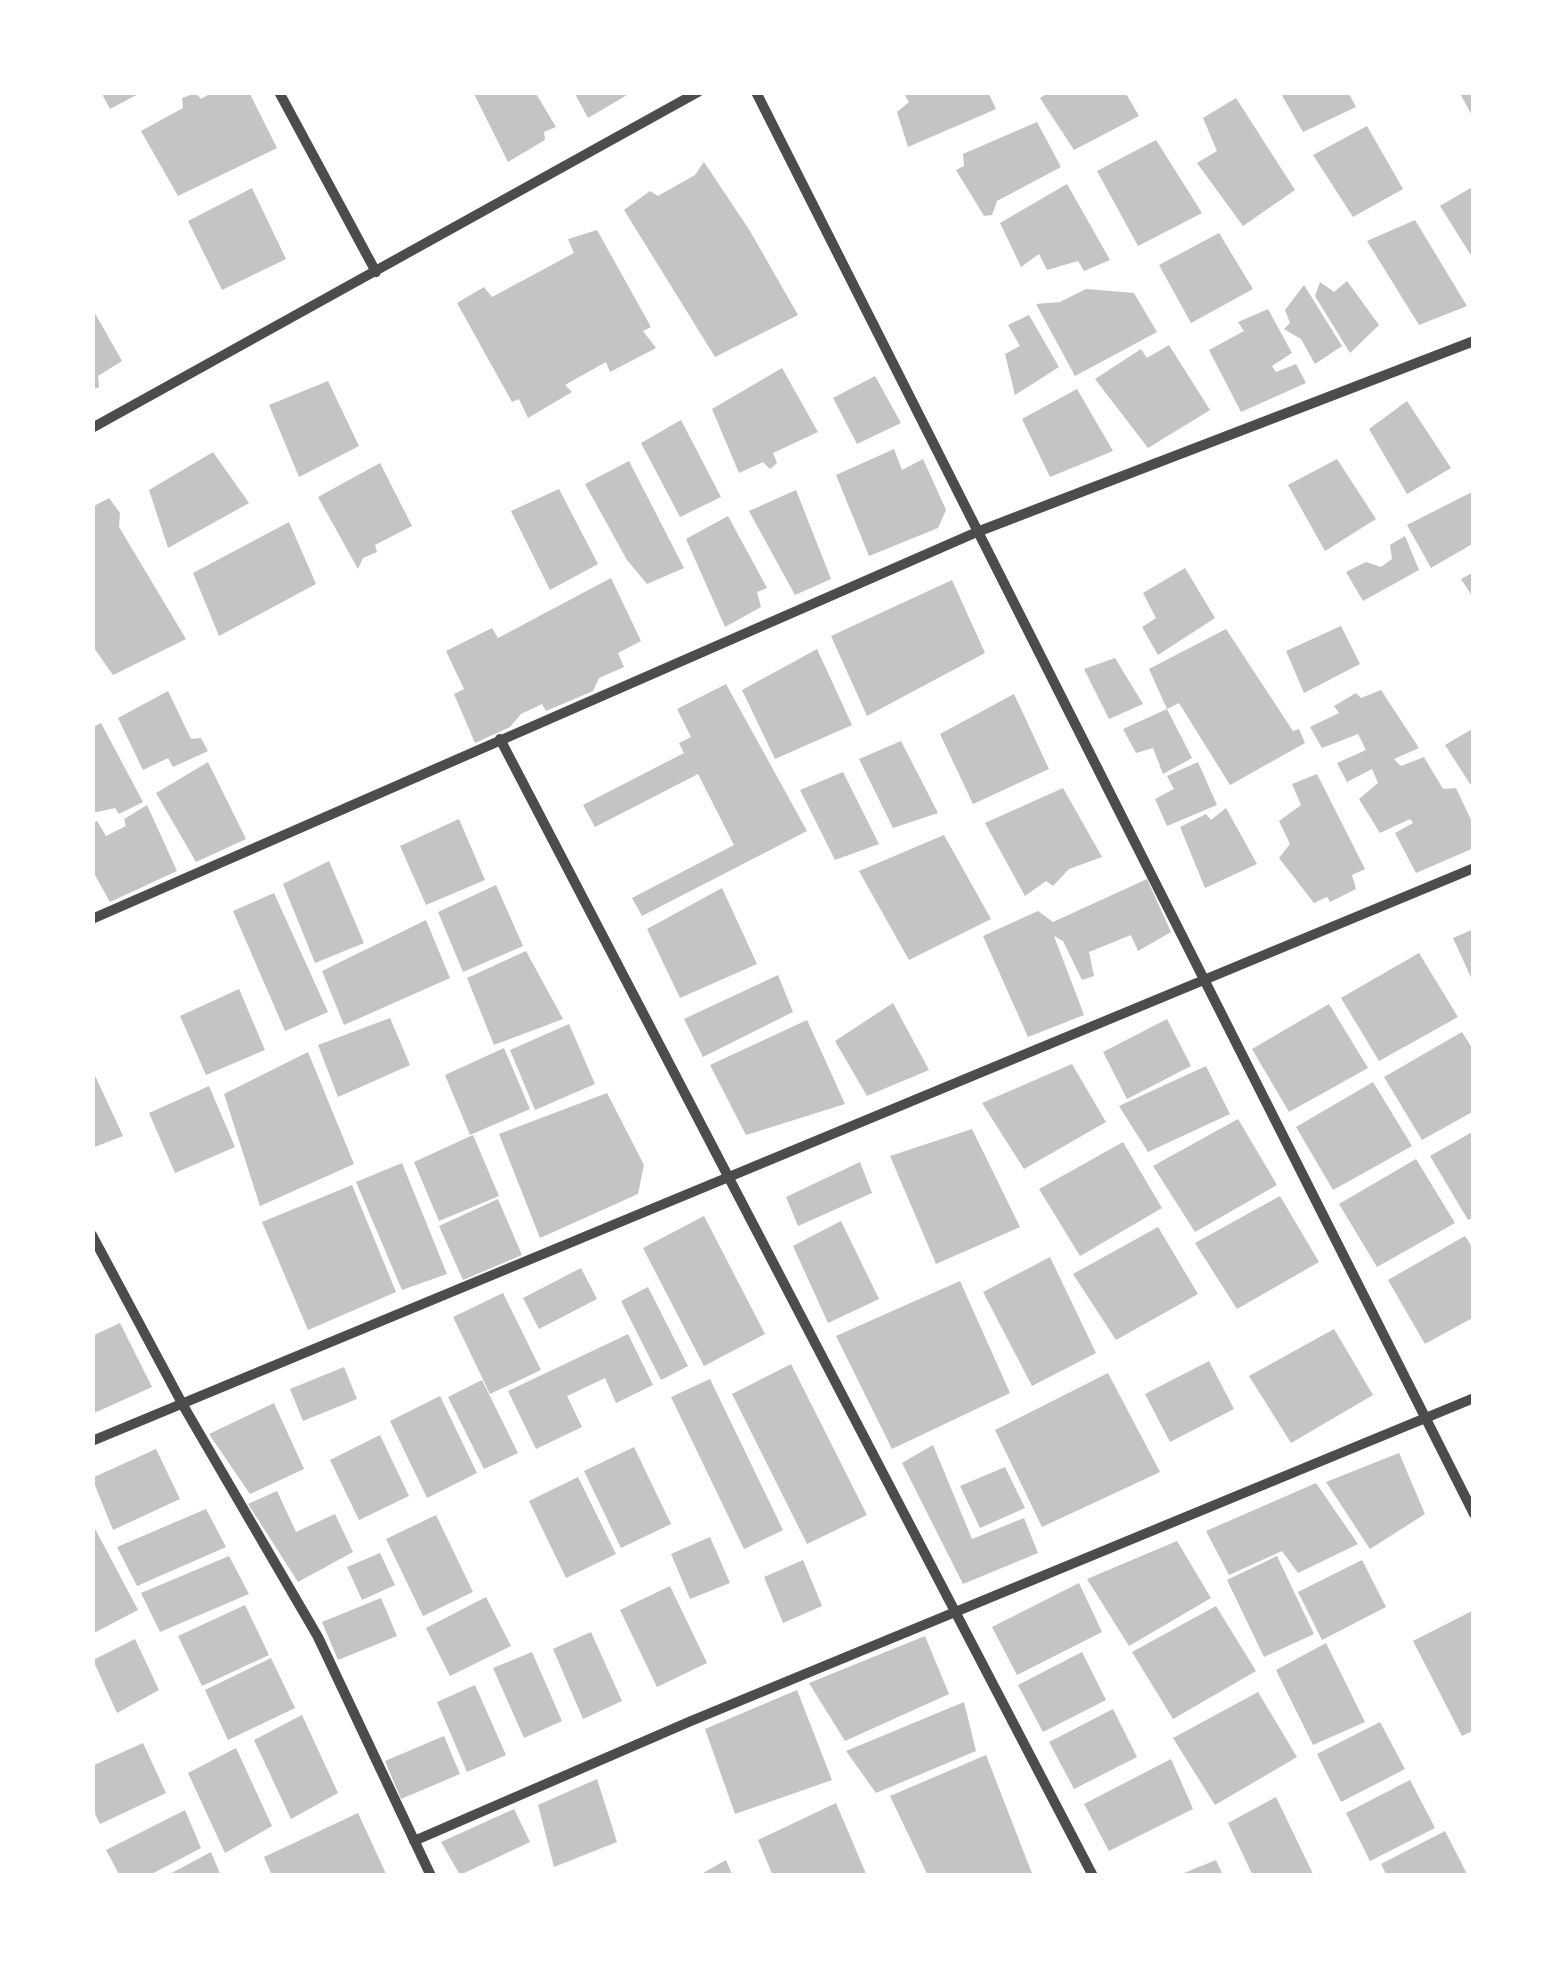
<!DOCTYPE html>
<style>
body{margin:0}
#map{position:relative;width:1566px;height:1968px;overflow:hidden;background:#fff;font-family:Barlow,sans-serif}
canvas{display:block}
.frame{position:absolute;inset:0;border:95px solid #fff;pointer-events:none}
</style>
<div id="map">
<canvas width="1566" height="1968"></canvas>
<div class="frame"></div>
</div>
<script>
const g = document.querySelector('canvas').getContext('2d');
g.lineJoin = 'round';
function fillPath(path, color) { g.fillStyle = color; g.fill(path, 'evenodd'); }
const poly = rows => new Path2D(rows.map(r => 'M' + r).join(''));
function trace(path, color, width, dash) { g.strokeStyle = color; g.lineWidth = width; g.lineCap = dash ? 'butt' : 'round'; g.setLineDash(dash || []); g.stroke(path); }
fillPath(poly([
 [101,92,142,92,110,109],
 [213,92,249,92,277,148,178,196,141,131,183,108,182,98,196,93,201,99],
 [473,92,535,92,556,127,544,132,545,140,508,162],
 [574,92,632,92,588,118],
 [903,92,988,92,996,109,908,147,897,112,909,102],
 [1049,92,1125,92,1139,116,1074,150,1040,98],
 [1280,92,1348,92,1356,107,1303,132],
 [1459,92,1474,92,1474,119],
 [1236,98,1295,190,1243,226,1197,163,1217,151,1203,118],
 [1037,122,1061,167,997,201,992,215,984,216,956,170,964,166,963,154],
 [1367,126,1403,189,1353,217,1313,155],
 [1156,140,1202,213,1138,246,1097,171],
 [704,162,750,231,798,315,715,357,624,210,650,191,658,196,695,175],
 [1067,184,1110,260,1084,271,1078,261,1047,270,1039,254,1021,267,1000,223],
 [1474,186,1474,260,1440,206],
 [252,188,286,259,222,290,188,221],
 [1415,220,1467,306,1419,325,1367,241],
 [597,230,651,327,643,331,656,348,610,372,606,362,565,385,572,392,528,418,519,399,512,402,457,303,484,287,492,297,574,253,568,239],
 [1219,233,1253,289,1191,323,1159,265],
 [1347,281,1379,325,1350,353,1315,296,1320,282,1334,292],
 [1304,285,1342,346,1315,364,1301,339,1284,329,1290,323,1285,310],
 [1086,289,1134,293,1157,332,1075,376,1036,304,1060,302],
 [92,308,122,361,98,376,99,387,92,390],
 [1268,309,1292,353,1272,366,1276,372,1296,364,1306,383,1241,412,1209,350,1244,331,1238,322],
 [1029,315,1059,367,1015,395,1005,354,1020,346,1008,325],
 [1169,345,1210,410,1148,448,1095,379,1141,349,1147,358],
 [782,368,818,432,773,453,777,463,770,469,763,462,739,473,712,409],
 [875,376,901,423,857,444,833,398],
 [328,381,359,446,299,477,269,405],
 [1077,389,1113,451,1050,477,1022,419],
 [1407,401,1451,468,1407,494,1369,429],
 [681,420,721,497,680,517,641,443],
 [894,449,902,470,923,459,946,510,938,528,869,556,836,475],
 [213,452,249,503,168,548,149,490],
 [1337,459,1376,519,1325,551,1288,485],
 [629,461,684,568,647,584,627,560,585,484],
 [380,463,412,526,375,545,377,552,363,558,358,569,318,497],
 [559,489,598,564,550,590,511,511],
 [796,490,831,579,795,595,749,511],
 [1474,491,1474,543,1431,568,1407,525],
 [109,498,120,513,119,527,186,639,113,675,92,645,92,507],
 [728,516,767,588,757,592,761,607,725,627,686,539],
 [289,522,316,584,219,636,193,573],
 [1405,536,1419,570,1363,601,1346,572,1366,562,1381,567,1392,559,1390,545],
 [1185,568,1215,618,1158,655,1142,627,1156,618,1143,593],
 [1474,572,1474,599,1461,579],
 [611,578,641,641,618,653,624,667,599,678,593,691,546,711,542,704,521,714,510,727,475,743,454,694,464,689,446,651,492,628,498,638],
 [952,580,985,653,867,716,831,636],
 [1341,626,1360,664,1304,693,1286,651],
 [1226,629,1293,731,1299,729,1305,743,1230,785,1179,703,1167,709,1149,669],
 [817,649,852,725,775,759,742,690],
 [1115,658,1143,704,1109,719,1084,669],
 [726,684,807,831,642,916,632,898,734,845,698,774,595,827,583,805,684,753,679,743,691,737,677,709],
 [1381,690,1419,748,1394,759,1401,766,1424,757,1443,789,1456,788,1474,826,1474,848,1416,873,1395,833,1413,823,1410,819,1380,833,1359,799,1378,783,1372,769,1347,782,1337,763,1366,750,1358,734,1322,748,1310,727,1339,713,1334,706,1356,693,1361,698],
 [168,691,191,739,201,738,208,751,173,767,168,758,143,770,118,718],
 [1014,694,1049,769,973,804,940,734],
 [1167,709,1192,758,1163,774,1153,748,1136,753,1123,729],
 [101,723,143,802,119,814,115,808,92,813,92,728],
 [1474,728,1474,790,1445,745],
 [901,741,938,813,893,828,859,759],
 [208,762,246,839,196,862,156,793],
 [1198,762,1217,805,1167,826,1155,799,1174,789,1167,776],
 [843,772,879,844,835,860,800,790],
 [1317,774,1365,869,1352,875,1356,889,1330,902,1327,897,1314,903,1279,858,1290,844,1279,821,1301,805,1292,784],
 [1063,788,1102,857,1069,869,1053,886,1046,881,1025,896,985,823],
 [147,805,177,871,110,902,92,870,92,824,97,821,106,836,126,826,124,819],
 [1226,808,1257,864,1205,888,1180,827,1206,814,1211,820],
 [459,819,485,880,426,905,400,846],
 [944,835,991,919,909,960,859,871],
 [329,861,364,943,315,963,283,884],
 [1147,879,1171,932,1138,951,1131,935,1089,952,1094,976,1082,980,1063,941,1054,936,1084,1015,1028,1037,983,936,1038,911,1053,922],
 [496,885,523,946,463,972,438,912],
 [722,888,757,964,680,998,647,929],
 [274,893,328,1012,285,1031,233,911],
 [426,920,450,978,344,1025,322,971],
 [1474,929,1474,984,1453,938],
 [526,951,563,1019,494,1045,467,978],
 [1419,953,1458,1017,1379,1061,1341,998],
 [778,975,793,1012,703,1057,684,1019],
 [239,989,265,1050,206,1075,180,1016],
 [893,1003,929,1070,867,1096,835,1041],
 [1329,1004,1368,1068,1289,1112,1252,1049],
 [390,1018,410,1065,338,1097,318,1045],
 [1167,1019,1191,1066,1127,1099,1103,1052],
 [807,1020,845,1104,746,1135,710,1065],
 [569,1024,595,1084,535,1110,510,1050],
 [1462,1032,1474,1051,1474,1111,1422,1140,1384,1077],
 [504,1048,530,1109,470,1135,445,1075],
 [308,1052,354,1164,260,1206,224,1094],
 [1072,1064,1106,1122,1024,1169,982,1103],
 [1206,1066,1230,1114,1148,1152,1119,1106],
 [92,1069,123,1136,92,1148],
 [1373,1082,1412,1146,1333,1190,1296,1127],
 [209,1086,235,1147,175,1173,149,1113],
 [607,1093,644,1165,638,1194,540,1238,499,1134],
 [1238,1119,1277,1185,1195,1232,1153,1166],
 [972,1129,1020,1227,936,1264,890,1156],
 [1474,1131,1474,1217,1468,1220,1430,1156],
 [473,1135,499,1196,439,1221,414,1162],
 [1123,1142,1162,1208,1080,1256,1039,1189],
 [1416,1159,1455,1223,1377,1267,1339,1204],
 [860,1162,872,1193,798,1226,786,1197],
 [402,1163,447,1274,402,1290,356,1182],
 [352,1185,396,1292,308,1330,262,1222],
 [1280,1196,1319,1262,1237,1309,1195,1243],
 [498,1199,522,1255,463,1280,439,1226],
 [704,1216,765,1334,704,1366,643,1248],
 [841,1221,879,1299,828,1323,793,1246],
 [1158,1227,1198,1294,1116,1340,1073,1274],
 [1465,1236,1474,1250,1474,1317,1425,1344,1388,1280],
 [1050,1257,1096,1353,1032,1386,983,1292],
 [581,1268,597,1299,539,1329,523,1298],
 [960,1281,1010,1393,892,1449,836,1336],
 [648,1287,688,1366,661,1380,621,1301],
 [503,1293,541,1370,490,1394,453,1317],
 [120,1323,152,1387,92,1414,92,1336],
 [1334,1329,1373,1395,1291,1443,1249,1376],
 [628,1334,653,1385,616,1403,605,1378,567,1396,582,1427,536,1449,508,1391],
 [1209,1361,1234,1409,1170,1442,1145,1394],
 [791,1364,867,1515,807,1544,732,1394],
 [344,1367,357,1399,303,1421,290,1389],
 [1108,1373,1160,1472,1042,1527,995,1430],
 [710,1379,783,1530,744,1549,671,1397],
 [482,1380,518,1453,484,1469,448,1397],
 [440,1396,477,1473,427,1498,390,1421],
 [274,1403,304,1469,250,1494,209,1434],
 [380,1435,409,1496,359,1520,330,1460],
 [933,1445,972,1539,1024,1518,1038,1553,963,1584,902,1463],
 [634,1447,671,1524,621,1548,584,1471],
 [156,1449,180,1499,113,1530,92,1478],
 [1399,1453,1425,1514,1370,1549,1326,1482],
 [1005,1467,1025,1508,980,1528,960,1486],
 [578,1477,616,1554,566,1578,529,1501],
 [1316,1483,1358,1544,1298,1573,1282,1551,1229,1575,1206,1531],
 [277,1491,296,1532,335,1514,353,1552,298,1582,248,1504],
 [206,1509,226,1547,137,1586,117,1547],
 [436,1515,473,1592,423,1616,386,1539],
 [92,1523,138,1610,92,1634],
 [710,1537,730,1583,690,1599,671,1554],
 [1177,1541,1211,1598,1129,1646,1087,1579],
 [380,1553,395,1585,362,1600,347,1567],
 [229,1556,249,1594,160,1632,141,1593],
 [1277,1556,1314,1634,1264,1657,1227,1580],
 [803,1560,822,1606,783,1623,764,1577],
 [1362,1560,1386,1607,1322,1640,1298,1592],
 [1079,1583,1102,1632,1017,1675,992,1627],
 [670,1586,707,1663,657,1687,620,1610],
 [486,1597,511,1646,450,1676,426,1628],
 [381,1598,397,1636,338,1660,322,1622],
 [245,1605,269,1655,202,1686,178,1636],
 [1216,1606,1256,1671,1173,1719,1132,1652],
 [1474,1610,1474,1730,1462,1736,1413,1641],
 [591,1632,622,1701,583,1719,553,1649],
 [925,1636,949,1694,845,1741,809,1683],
 [135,1639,159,1690,117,1713,93,1660],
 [1326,1643,1365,1722,1313,1745,1276,1670],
 [532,1652,562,1721,524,1738,493,1668],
 [1082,1652,1106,1700,1043,1732,1018,1685],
 [271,1658,295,1708,228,1740,205,1690],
 [475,1685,506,1755,467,1772,437,1702],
 [797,1690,832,1780,735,1814,705,1729],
 [1258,1692,1297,1757,1215,1805,1173,1738],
 [964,1702,976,1751,876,1793,846,1751],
 [1113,1709,1137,1757,1074,1789,1049,1742],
 [302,1715,338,1793,291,1819,254,1740],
 [1380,1722,1405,1769,1341,1802,1317,1754],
 [444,1736,460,1774,401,1799,385,1761],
 [143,1743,166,1793,100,1824,92,1808,92,1766],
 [236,1748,272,1826,225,1853,188,1773],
 [986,1755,1033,1876,928,1876,890,1796],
 [1171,1759,1193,1809,1109,1851,1084,1804],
 [597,1779,617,1842,554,1867,538,1805],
 [1410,1780,1435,1828,1370,1861,1346,1813],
 [1276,1797,1314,1876,1253,1876,1228,1823],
 [836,1803,867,1876,773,1876,758,1840],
 [514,1809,530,1842,460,1875,441,1842],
 [185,1810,201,1848,148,1876,120,1876,106,1850],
 [358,1813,387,1876,272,1876,264,1857],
 [1445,1831,1468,1876,1387,1876,1381,1864],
 [211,1852,221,1876,166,1876],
 [726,1860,733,1876,698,1876],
 [1216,1860,1223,1875,1179,1875]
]), '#c4c4c4');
trace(poly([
 [279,92,376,272],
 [756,92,1474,1514],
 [92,428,698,92],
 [500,739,1093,1876],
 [92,919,977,532,1474,341],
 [92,1235,184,1407,318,1637,431,1876],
 [92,1441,1474,868],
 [414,1841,691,1721,1474,1398]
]), '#4c4c4c', 10);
</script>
